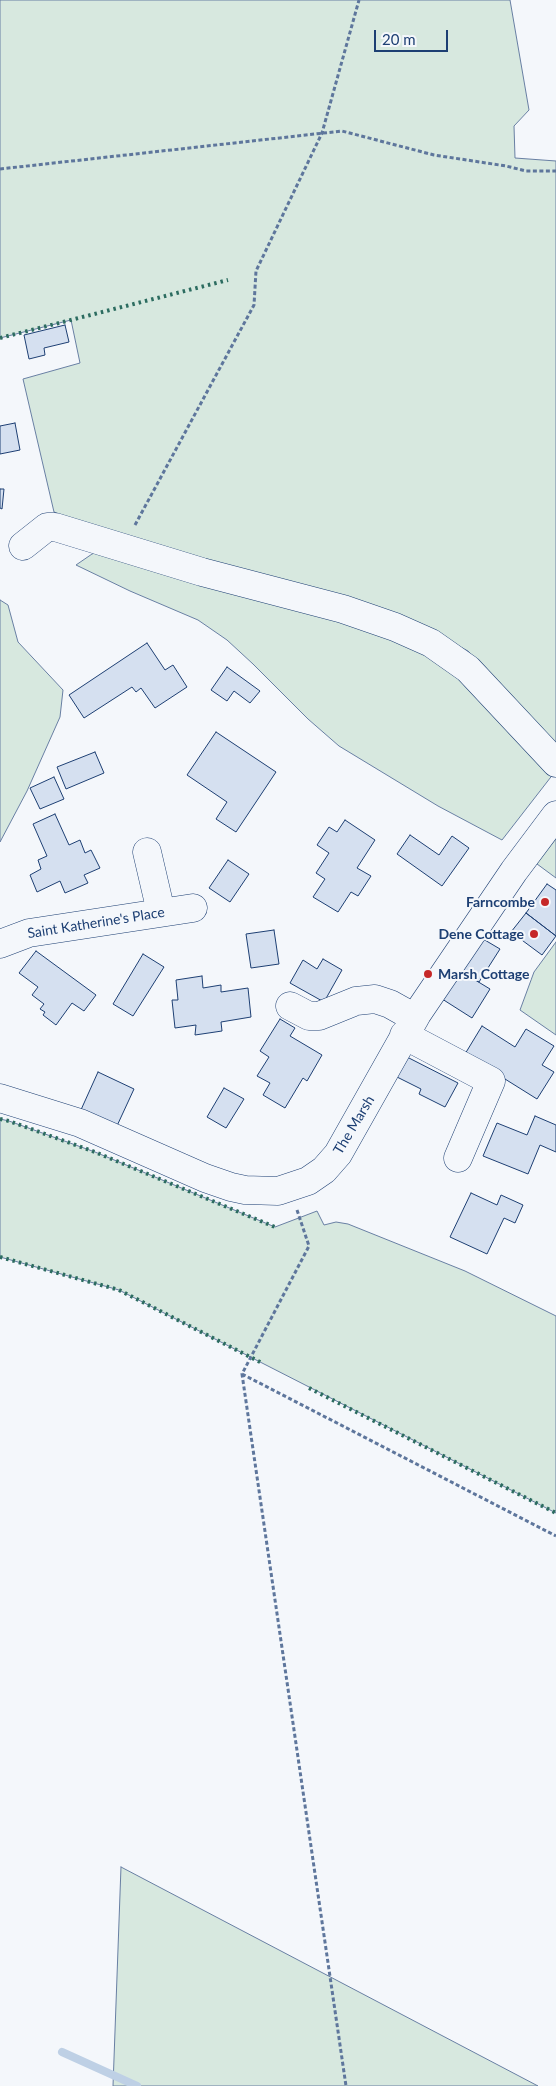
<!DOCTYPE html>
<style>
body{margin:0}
#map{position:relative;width:556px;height:2086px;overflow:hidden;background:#f4f7fb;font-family:Lato,sans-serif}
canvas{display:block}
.scale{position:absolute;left:374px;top:30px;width:74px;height:22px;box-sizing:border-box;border:2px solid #1d3f73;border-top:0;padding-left:6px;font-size:15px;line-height:18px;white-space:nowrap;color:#1d3f73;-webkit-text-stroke:4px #f4f7fb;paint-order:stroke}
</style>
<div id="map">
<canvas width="556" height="2086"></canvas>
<div class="scale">20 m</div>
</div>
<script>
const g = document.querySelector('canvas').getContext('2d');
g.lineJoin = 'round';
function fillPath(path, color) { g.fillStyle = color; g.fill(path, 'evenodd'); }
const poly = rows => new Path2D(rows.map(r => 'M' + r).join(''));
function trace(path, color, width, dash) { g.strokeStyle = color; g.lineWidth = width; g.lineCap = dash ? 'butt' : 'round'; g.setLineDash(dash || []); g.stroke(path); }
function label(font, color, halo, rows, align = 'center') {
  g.font = font + ' Lato,sans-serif'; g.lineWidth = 4; g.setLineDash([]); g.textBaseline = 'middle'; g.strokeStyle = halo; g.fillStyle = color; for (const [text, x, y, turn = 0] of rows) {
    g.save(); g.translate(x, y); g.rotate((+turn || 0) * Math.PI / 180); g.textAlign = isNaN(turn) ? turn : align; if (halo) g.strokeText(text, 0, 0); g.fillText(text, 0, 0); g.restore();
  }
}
const green = poly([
 [0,0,510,0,529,110,514,126,515,158,556,161,556,747,468,651,410,621,93,529,54,512,23,379,80,363,71,320,0,338,0,0],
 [101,551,354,620,447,662,554,773,502,840,438,806,339,746,308,719,253,664,227,640,198,620,130,591,76,565,92,554,101,551],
 [0,600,8,605,18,642,63,690,60,717,27,791,0,842,0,600],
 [556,837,556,878,533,861,556,837],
 [556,942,556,1035,520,1010,534,972,556,942],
 [0,1119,9,1121,95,1152,275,1227,317,1211,324,1225,336,1222,348,1224,465,1271,556,1316,556,1513,119,1290,0,1257,0,1119],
 [121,1867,538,2086,113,2086,121,1867]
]);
fillPath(green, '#d7e8df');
trace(green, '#687fa3', 1);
trace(poly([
 [62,2052,137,2086]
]), '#bed0e5', 8);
const building = poly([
 [65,325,69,342,44,348,45,355,29,359,24,335,65,325],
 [15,423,20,450,0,454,0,426,15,423],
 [0,489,4,489,2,509,0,508,0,489],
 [147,643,165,670,173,665,187,687,155,708,141,688,136,692,132,687,84,718,69,695,147,643],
 [227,667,260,691,250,703,234,691,227,701,211,690,227,667],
 [216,732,276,772,236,832,216,819,227,802,187,775,216,732],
 [95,752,104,773,66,789,57,767,95,752],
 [54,777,64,799,40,809,30,788,54,777],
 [55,814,69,845,80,840,85,853,91,850,100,868,84,875,88,883,65,893,60,881,37,892,30,875,41,869,38,860,47,856,33,824,55,814],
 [345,820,375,840,357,868,371,876,358,896,351,892,338,912,313,897,325,879,316,873,329,853,317,845,329,827,337,832,345,820],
 [410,835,439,855,452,836,469,848,442,886,397,854,410,835],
 [228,860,249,874,230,902,209,888,228,860],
 [547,884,556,890,556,936,526,913,547,884],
 [526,913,556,936,542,955,511,932,526,913],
 [274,930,279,964,251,968,246,934,274,930],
 [478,936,500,949,479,982,457,969,478,936],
 [36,951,96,995,84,1011,72,1003,56,1025,43,1015,45,1012,40,1009,44,1004,32,995,38,987,19,973,36,951],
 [143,954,164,967,133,1016,113,1004,143,954],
 [323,959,342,970,324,1002,290,983,303,960,317,969,323,959],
 [457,969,490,989,472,1018,439,997,457,969],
 [202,976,203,988,221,985,221,992,248,988,251,1017,221,1022,222,1031,195,1035,196,1025,175,1028,172,1000,178,1000,176,980,202,976],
 [280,1019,295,1028,290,1036,322,1055,307,1081,303,1078,285,1108,263,1095,270,1083,257,1076,269,1057,260,1051,280,1019],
 [482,1026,515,1047,526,1029,554,1046,542,1065,554,1072,537,1099,465,1054,482,1026],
 [405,1056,458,1083,445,1107,419,1094,421,1089,395,1076,405,1056],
 [98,1072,134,1089,116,1128,80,1112,98,1072],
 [224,1088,244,1099,226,1128,207,1117,224,1088],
 [535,1116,556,1125,556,1152,540,1145,528,1174,483,1156,497,1123,527,1135,535,1116],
 [471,1193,497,1205,501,1195,523,1205,515,1223,504,1218,487,1254,450,1237,471,1193]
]);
fillPath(building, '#d5e0f0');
trace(building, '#1d3f73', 1);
const minor = poly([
 [23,546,47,527,55,527,202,572,343,609,395,627,431,643,468,669,556,763],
 [147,852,161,912],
 [0,944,29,933,193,908],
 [290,1006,309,1016,319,1016,356,1001,375,999,390,1004,415,1018],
 [404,1035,491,1081,458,1158],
 [0,1098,80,1123,205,1178,231,1187,245,1190,278,1191,308,1181,324,1170,338,1154,417,1014,514,871,556,815]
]);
trace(minor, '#1d3f73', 29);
trace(poly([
 [0,169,342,131,434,155,506,166,526,171,556,171],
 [135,525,254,305,256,271,322,133,359,0],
 [297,1210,309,1246,242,1374,346,2086],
 [242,1374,556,1536]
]), '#5e769c', 3, [4, 2.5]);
trace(minor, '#f4f7fb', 28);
trace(poly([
 [0,338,228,280],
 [0,1119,9,1121,95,1152,275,1227],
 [0,1257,119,1290,262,1363],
 [309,1388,556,1513]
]), '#2c6c60', 4, [2.5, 4]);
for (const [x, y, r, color] of [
 [545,902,5,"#c62828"],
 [534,934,5,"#c62828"],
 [428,974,5,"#c62828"]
]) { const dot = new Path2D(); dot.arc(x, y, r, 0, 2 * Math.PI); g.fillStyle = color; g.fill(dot); trace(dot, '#f4f7fb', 2); }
label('bold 14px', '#1d3f73', '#f4f7fb', [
 ["Farncombe",535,902],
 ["Dene Cottage",524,934],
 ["Marsh Cottage",438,974,"left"]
], 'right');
label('14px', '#1d3f73', '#f4f7fb', [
 ["Saint Katherine's Place",96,923,-9],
 ["The Marsh",354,1125,-59]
]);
</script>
